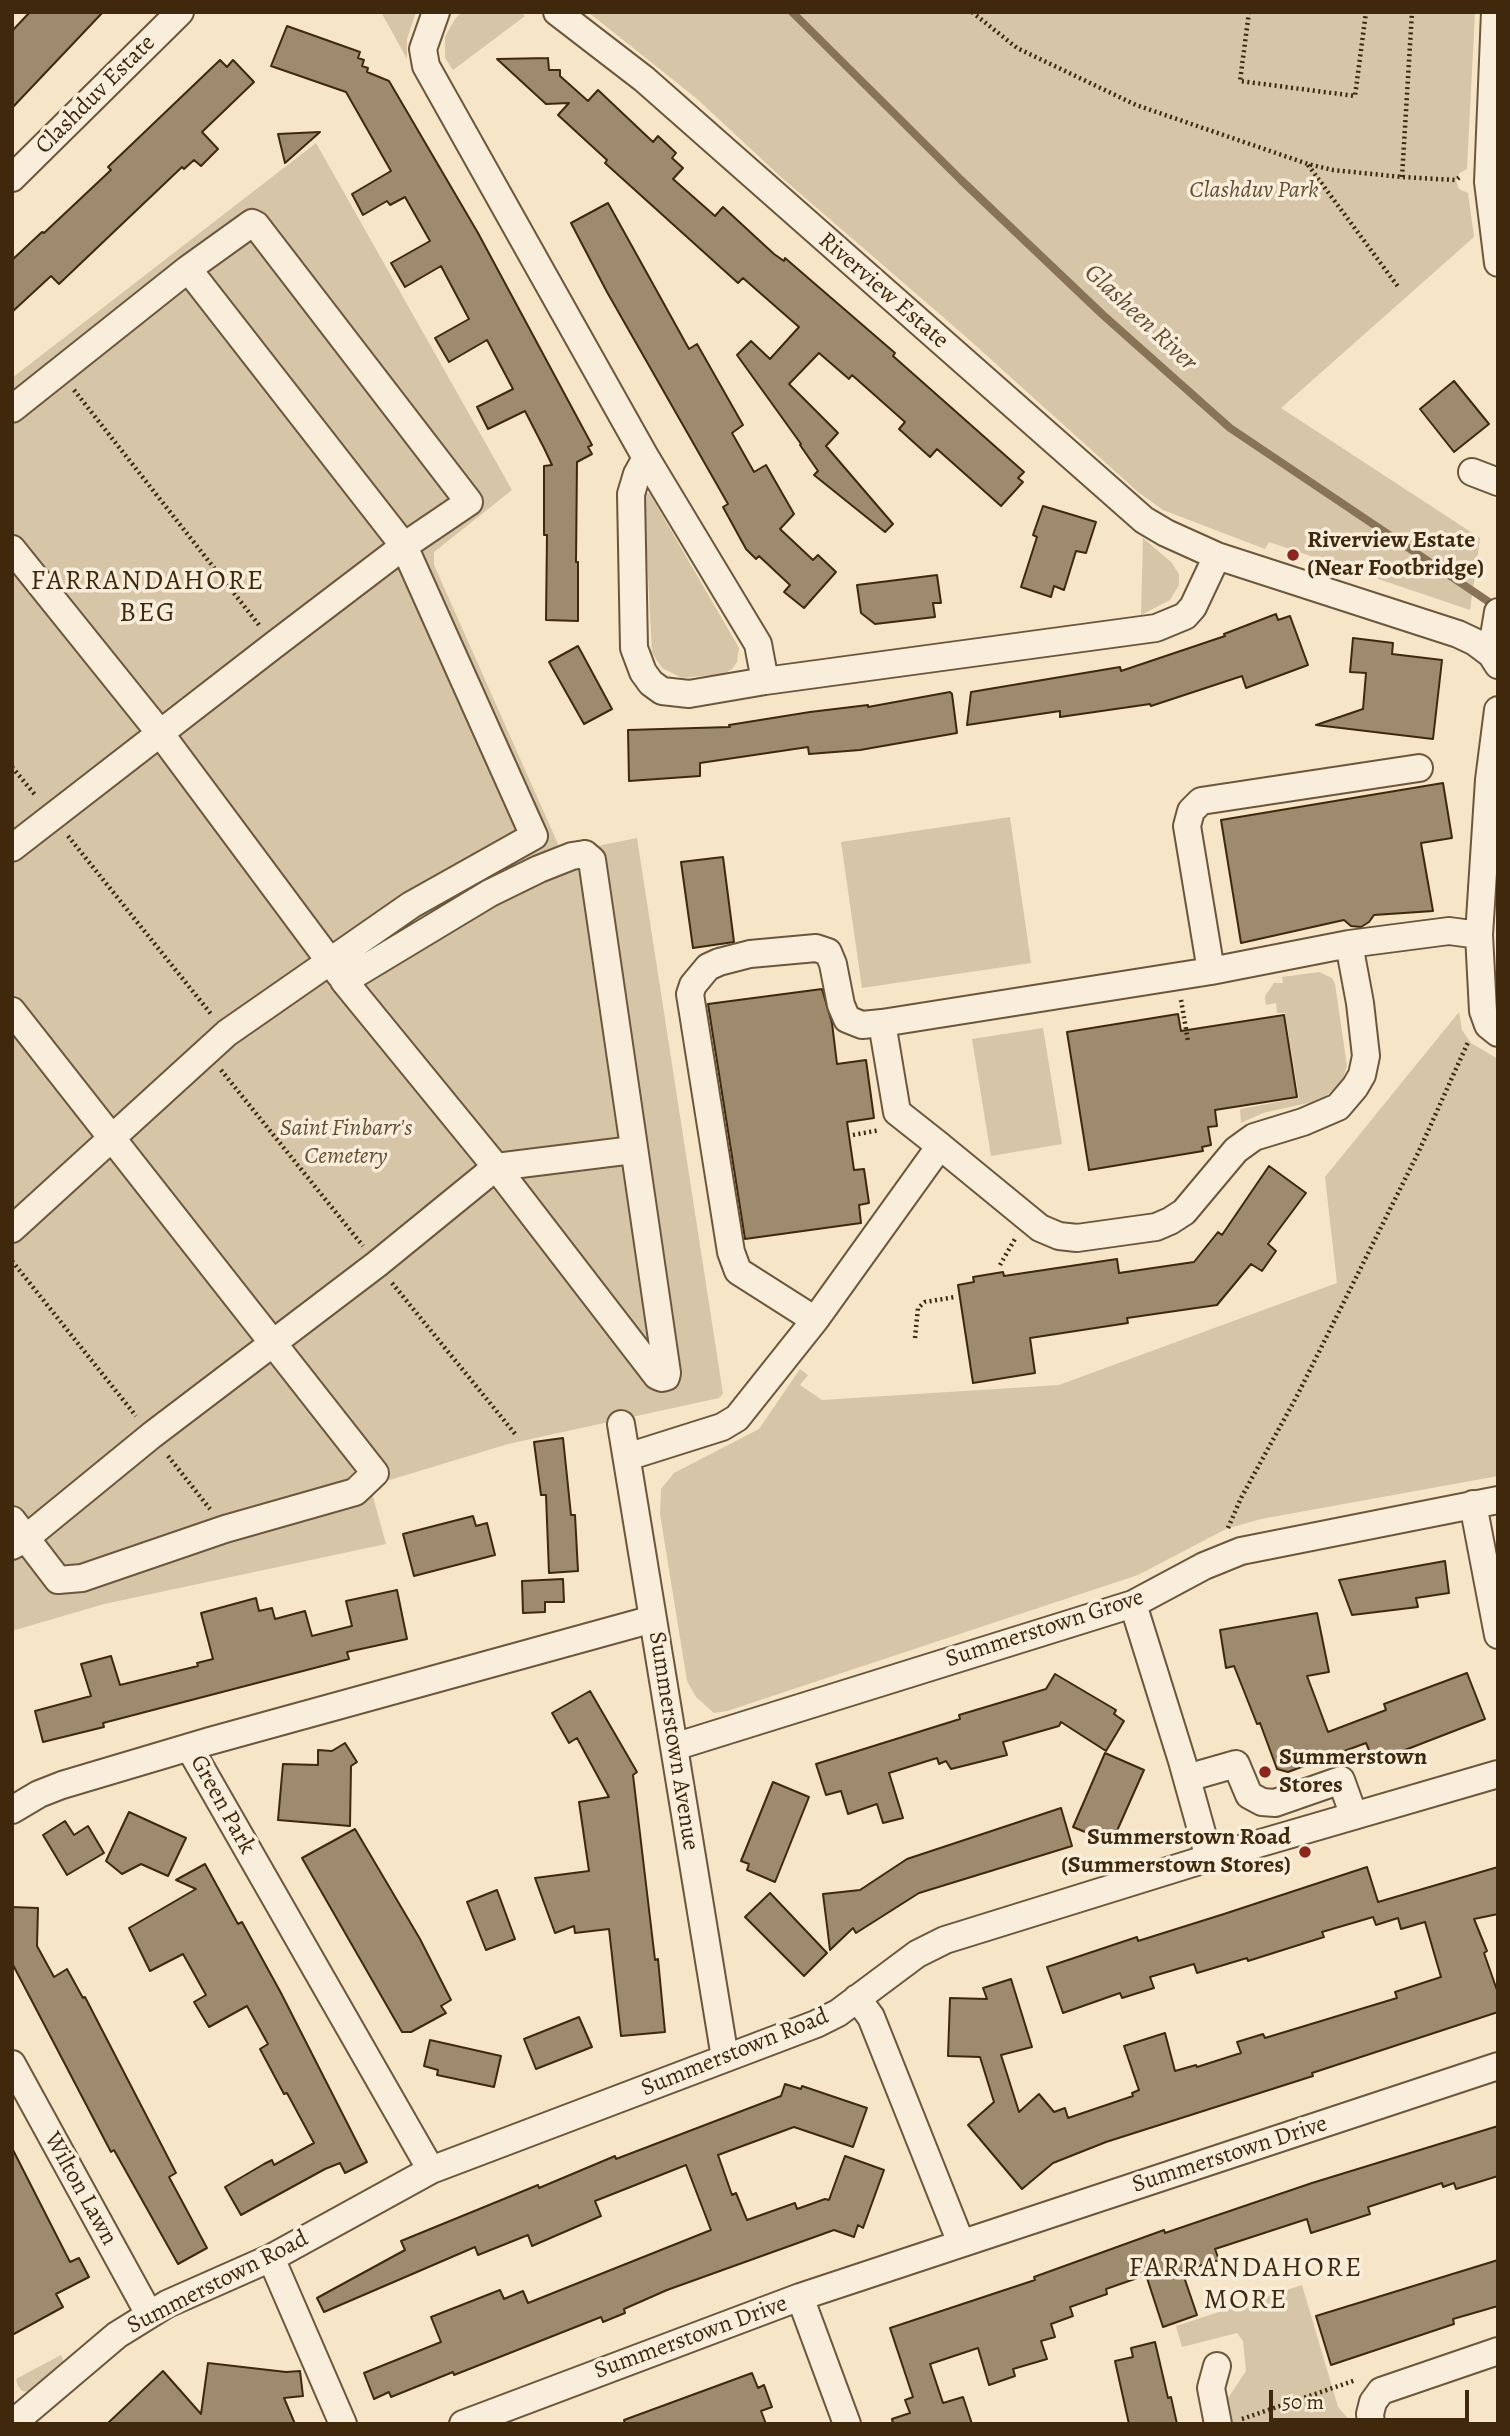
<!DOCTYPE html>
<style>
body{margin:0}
#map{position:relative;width:1510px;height:2436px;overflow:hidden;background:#f6e5c7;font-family:Alegreya,serif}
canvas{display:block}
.frame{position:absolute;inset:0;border:14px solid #3f280c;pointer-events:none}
.scale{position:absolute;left:1269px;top:2390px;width:200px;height:32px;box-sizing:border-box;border:4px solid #3f280c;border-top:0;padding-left:9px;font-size:21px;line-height:24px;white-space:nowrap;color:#3f280c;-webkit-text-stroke:5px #f9eedb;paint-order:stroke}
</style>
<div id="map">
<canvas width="1510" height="2436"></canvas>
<div class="frame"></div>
<div class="scale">50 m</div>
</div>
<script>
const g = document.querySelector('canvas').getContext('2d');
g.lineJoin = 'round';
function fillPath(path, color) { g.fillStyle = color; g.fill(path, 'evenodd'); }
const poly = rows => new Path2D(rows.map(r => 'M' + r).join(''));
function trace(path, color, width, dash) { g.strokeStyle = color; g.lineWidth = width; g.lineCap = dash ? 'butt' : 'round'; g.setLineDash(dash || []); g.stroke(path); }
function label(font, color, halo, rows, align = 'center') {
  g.font = font + ' Alegreya,serif'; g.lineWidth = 7; g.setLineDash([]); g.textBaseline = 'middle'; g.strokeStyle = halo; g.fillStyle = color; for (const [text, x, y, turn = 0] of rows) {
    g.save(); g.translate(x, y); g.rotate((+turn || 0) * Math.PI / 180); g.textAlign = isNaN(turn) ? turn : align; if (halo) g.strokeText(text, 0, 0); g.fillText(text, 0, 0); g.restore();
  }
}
fillPath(poly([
 [381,12,416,12,407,39,407,59],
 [462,12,520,12,525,16,453,70,445,58,445,37,455,19],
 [588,12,1475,12,1467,169,1460,173,1456,180,1459,189,1468,193,1474,237,1281,408,1480,538,1470,610,1269,542,1265,549,1163,510,1138,492,965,336,781,177,696,98],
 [316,143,512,490,434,552,434,565,562,853,637,838,723,1394,719,1398,508,1444,370,1486,386,1544,104,1604,12,1631,12,378],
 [647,493,650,494,739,648,737,662,732,669,724,674,682,678,662,668,652,653,644,498],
 [1143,538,1171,562,1179,574,1179,585,1170,600,1141,615],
 [1010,817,1031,963,862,988,841,842],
 [1319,972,1332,978,1335,984,1347,1066,1342,1082,1321,1100,1263,1113,1241,1123,1240,1109,1299,1098,1285,1013,1277,1013,1276,1003,1266,1005,1265,996,1274,983,1283,983,1282,977],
 [1459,1012,1462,1030,1471,1043,1498,1059,1498,1476,1261,1519,1226,1529,1138,1575,727,1711,714,1713,696,1697,687,1681,660,1514,661,1489,674,1473,759,1429,800,1369,808,1375,800,1385,822,1400,1059,1385,1337,1283,1325,1177],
 [1043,1028,1062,1144,991,1156,972,1039],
 [1302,2285,1338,2407,1353,2424,1230,2424,1226,2407,1228,2398,1246,2371,1243,2341,1237,2333,1182,2347,1176,2326],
 [61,2355,64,2363,30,2392,22,2391,18,2386,16,2379]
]), '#d7c5a7');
trace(poly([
 [792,12,961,180,1103,315,1230,428,1498,608]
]), '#887356', 8);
const building = poly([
 [30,12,103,12,12,108,12,31,30,12],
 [287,26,360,52,358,58,364,60,362,66,368,68,367,72,389,81,478,233,592,445,588,447,592,454,577,462,576,562,578,562,578,621,546,620,547,535,544,535,544,466,552,465,544,448,525,411,488,429,477,407,513,389,487,340,449,362,435,338,469,319,441,266,405,287,391,263,430,241,405,197,390,205,387,201,363,215,352,194,391,171,346,92,271,66,287,26],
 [548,58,549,70,560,70,560,76,588,101,598,90,653,142,658,136,676,153,672,158,683,168,673,179,715,216,723,207,774,254,784,261,785,258,895,353,893,356,1024,472,1018,478,1023,482,1001,506,937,449,930,457,899,429,905,422,852,375,849,379,819,353,789,384,838,433,826,446,893,524,885,532,814,475,818,471,800,445,801,444,737,355,751,341,770,359,799,327,743,278,738,283,605,163,607,160,558,115,569,103,546,104,497,59,548,58],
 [220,60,227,67,233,60,254,82,202,132,218,149,201,166,194,160,184,169,182,167,59,284,51,276,12,312,12,260,42,232,44,233,111,170,108,167,220,60],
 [320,132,285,163,278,134,320,132],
 [608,203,689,349,697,344,743,425,732,433,754,472,766,465,794,514,780,529,813,560,818,555,836,572,804,608,784,592,790,585,759,556,756,559,746,549,723,507,728,504,607,292,571,223,608,203],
 [1454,381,1489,424,1454,452,1420,409,1454,381],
 [1043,506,1096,522,1086,553,1076,551,1064,590,1054,586,1051,597,1021,587,1037,537,1033,535,1043,506],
 [937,575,941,603,933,603,935,617,875,624,861,613,857,585,937,575],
 [1276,614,1278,620,1290,616,1308,665,1246,688,1242,676,1151,706,1150,704,1060,717,1060,711,967,725,971,692,1120,667,1121,671,1225,636,1224,634,1276,614],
 [1353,638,1393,643,1392,654,1442,660,1433,739,1316,725,1363,709,1366,673,1350,672,1353,638],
 [578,646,612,709,584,724,549,662,578,646],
 [950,692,952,694,957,733,860,750,809,754,808,747,700,763,700,776,629,781,628,730,730,727,729,725,810,712,868,705,868,707,950,692],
 [1443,783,1452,838,1421,843,1433,911,1374,915,1369,922,1361,927,1351,926,1344,920,1241,943,1221,820,1443,783],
 [723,857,734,942,693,948,681,862,723,857],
 [822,989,832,1023,837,1064,866,1060,874,1118,847,1122,854,1170,864,1169,869,1203,859,1205,861,1223,745,1239,708,1004,822,989],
 [1178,1014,1181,1031,1284,1015,1297,1097,1215,1110,1217,1126,1208,1127,1211,1145,1202,1147,1203,1151,1089,1170,1067,1032,1178,1014],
 [1269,1166,1306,1193,1268,1244,1276,1251,1262,1271,1251,1264,1217,1305,1127,1318,1128,1323,1030,1338,1035,1373,973,1383,958,1285,974,1282,973,1277,1003,1272,1004,1276,1117,1259,1119,1273,1194,1262,1218,1232,1222,1235,1269,1166],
 [563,1438,571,1515,575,1515,578,1571,549,1573,546,1495,541,1495,534,1442,563,1438],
 [473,1516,476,1526,487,1523,495,1555,414,1576,403,1534,473,1516],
 [1445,1561,1449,1593,1416,1598,1418,1607,1352,1615,1339,1580,1445,1561],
 [563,1579,564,1602,545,1602,545,1612,523,1613,522,1581,563,1579],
 [397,1590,407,1639,347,1652,349,1659,103,1723,104,1727,43,1742,35,1711,91,1696,81,1664,111,1656,120,1685,198,1666,197,1663,213,1659,201,1613,256,1598,259,1611,272,1608,275,1619,305,1611,312,1636,352,1626,346,1601,397,1590],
 [1317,1613,1329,1672,1307,1676,1328,1732,1386,1710,1384,1704,1467,1673,1485,1719,1374,1762,1366,1743,1288,1772,1277,1769,1260,1723,1257,1724,1234,1666,1226,1668,1220,1630,1317,1613],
 [1055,1674,1116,1710,1114,1714,1124,1721,1106,1751,1061,1722,1059,1726,1003,1742,1007,1755,951,1769,946,1761,939,1764,937,1758,889,1773,903,1818,883,1823,877,1804,848,1814,841,1791,826,1795,816,1764,960,1719,959,1715,1046,1689,1055,1674],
 [590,1691,637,1772,633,1775,655,1960,658,1959,665,2032,621,2036,609,1929,575,1933,574,1926,555,1933,535,1878,589,1871,579,1802,609,1797,577,1738,569,1743,552,1713,590,1691],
 [345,1743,357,1762,351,1766,350,1826,278,1820,283,1764,318,1765,318,1750,332,1751,345,1743],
 [1105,1753,1144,1770,1116,1833,1111,1830,1107,1841,1073,1827,1105,1753],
 [773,1782,809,1797,775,1882,747,1870,749,1864,741,1861,773,1782],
 [1061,1808,1072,1846,919,1893,856,1933,853,1928,830,1950,823,1894,860,1890,907,1859,1061,1808],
 [129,1812,186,1838,168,1876,141,1864,122,1874,106,1861,129,1812],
 [65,1821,74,1835,88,1826,104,1853,67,1875,43,1835,65,1821],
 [355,1829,420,1939,451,2000,441,2006,446,2013,411,2032,402,2032,302,1858,355,1829],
 [205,1864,238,1924,242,1922,281,1993,367,2162,345,2173,340,2163,325,2169,241,2215,225,2187,264,2164,272,2160,274,2165,314,2143,287,2093,284,2094,260,2049,268,2044,247,2006,209,2027,194,2002,206,1995,183,1954,150,1971,129,1928,196,1889,176,1880,205,1864],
 [1367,1867,1378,1902,1498,1867,1498,1914,1474,1919,1487,1951,1484,1953,1498,1993,1498,2012,1312,2073,1313,2076,1106,2142,1053,2163,1022,2189,968,2125,994,2102,980,2057,948,2056,950,1998,987,1999,983,1988,1011,1979,1032,2047,1001,2055,1019,2112,1039,2094,1054,2112,1065,2108,1068,2118,1133,2096,1132,2093,1139,2090,1124,2046,1165,2033,1175,2071,1196,2065,1197,2067,1241,2053,1237,2042,1263,2034,1265,2038,1397,1998,1395,1992,1441,1977,1425,1922,1401,1929,1398,1918,1376,1925,1373,1917,1322,1932,1324,1937,1248,1961,1247,1958,1197,1973,1194,1964,1150,1977,1154,1988,1122,1998,1120,1993,1063,2013,1047,1967,1137,1937,1138,1941,1224,1914,1367,1867],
 [497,1890,515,1939,486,1950,467,1902,497,1890],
 [770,1893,827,1953,804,1976,745,1917,770,1893],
 [12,1907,38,1908,37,1946,54,1977,67,1969,83,1998,85,1997,176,2173,169,2177,207,2248,178,2264,114,2150,111,2152,12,1963,12,1907],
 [579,2017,592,2047,536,2069,524,2039,579,2017],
 [430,2040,501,2056,494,2087,437,2075,438,2070,424,2066,430,2040],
 [785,2084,801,2089,802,2086,867,2108,853,2147,794,2127,718,2155,732,2195,736,2193,747,2220,795,2203,797,2209,825,2199,829,2200,845,2156,884,2170,863,2228,858,2225,854,2237,834,2230,667,2290,624,2309,625,2313,603,2322,601,2317,454,2375,453,2372,391,2397,389,2392,374,2399,364,2373,441,2342,431,2317,500,2290,504,2299,523,2291,528,2303,711,2230,686,2165,595,2201,601,2216,532,2246,528,2235,478,2255,475,2247,324,2312,317,2298,405,2250,401,2241,538,2185,539,2188,615,2156,616,2159,781,2096,785,2084],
 [1498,2126,1498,2176,1456,2189,1454,2183,1443,2187,1442,2183,1368,2207,1370,2214,1311,2233,1307,2219,1215,2249,1219,2260,1182,2271,1197,2315,1163,2327,1146,2275,1106,2289,1107,2294,1070,2307,1073,2316,1051,2324,1055,2337,1041,2341,1047,2359,1013,2369,1015,2376,989,2385,978,2348,930,2364,943,2403,963,2397,972,2424,893,2424,892,2419,910,2413,905,2400,913,2397,890,2328,1035,2280,1034,2277,1164,2230,1165,2233,1312,2183,1498,2126],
 [12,2148,70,2262,79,2258,89,2277,56,2294,63,2307,12,2335,12,2148],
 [1498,2260,1498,2306,1453,2319,1454,2324,1331,2365,1316,2316,1498,2260],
 [1155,2342,1168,2398,1171,2397,1177,2424,1129,2424,1115,2361,1133,2357,1131,2348,1155,2342],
 [208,2363,286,2372,300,2371,303,2396,284,2398,295,2424,107,2424,163,2371,201,2414,208,2363],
 [752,2373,758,2388,764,2385,772,2407,761,2411,766,2424,625,2424,624,2420,752,2373]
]);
fillPath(building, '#9e8a6d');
trace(building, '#3f280c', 2);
const minor = poly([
 [436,12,423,49,426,66,646,458,758,644,765,681,1156,628,1185,616,1193,607,1217,556],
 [557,12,644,79,1144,520,1166,533,1217,556,1458,634,1475,642,1491,654,1498,665],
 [1495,12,1488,182,1498,263],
 [12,178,180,12],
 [12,409,188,269,252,223,256,225,469,502,404,546,274,645,12,848],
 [646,458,637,474,631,494,634,648,643,672,651,683,662,691,689,694,765,681],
 [1472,472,1498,482],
 [12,549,160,733,340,975],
 [1491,654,1498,612],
 [1498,710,1489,780,1479,935,1483,1011,1488,1025,1498,1033],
 [585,854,592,860,667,1373,666,1377,662,1378,657,1376,496,1167,344,981,490,893,539,869,572,856,585,854],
 [1211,971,1187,826,1191,811,1201,801,1419,768],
 [12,1011,375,1473,355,1492,225,1529,82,1578,58,1580,12,1520],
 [940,1146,897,1112,882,1023,1211,971,1349,944,1449,931,1479,935],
 [12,1229,227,1033,411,905,534,836,404,546,188,269],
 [815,1320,738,1271,731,1252,690,994,693,985,708,967,719,962,750,954,816,948,828,952,833,964,841,1005,847,1019,862,1025,882,1023],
 [621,1424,725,2058],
 [627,1457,722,1427,737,1418,815,1320,940,1146,1040,1228,1059,1236,1077,1238,1156,1227,1170,1221,1184,1212,1236,1150,1254,1137,1303,1122,1338,1107,1355,1087,1362,1075,1366,1056,1360,1003,1349,944],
 [1473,1504,1498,1635],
 [12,1546,26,1538,152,1435,377,1264,496,1167,633,1150],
 [1133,1604,1182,1761,1209,1858],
 [189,1747,431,2170],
 [674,1747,1133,1604,1204,1566,1241,1551,1498,1500],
 [1187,1778,1236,1764,1249,1795,1262,1802,1275,1803,1341,1780,1354,1816],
 [12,1810,39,1794,62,1785,210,1741,653,1619],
 [857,1998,871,2017,961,2243],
 [12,2064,149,2314],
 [271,2258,343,2424],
 [800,2297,847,2424],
 [1217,2366,1211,2388,1218,2424],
 [12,2424,117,2335,167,2304,271,2258,431,2170,816,2024,838,2013,917,1954,945,1940,1209,1858,1498,1774],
 [463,2424,800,2297,1498,2066],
 [1371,2424,1370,2414,1373,2402,1381,2391,1498,2351]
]);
trace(minor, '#6d573b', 30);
trace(poly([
 [972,12,1017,48,1136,105,1308,164,1333,170,1402,177,1456,180,1461,176],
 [1249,12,1240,81,1355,96,1366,12],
 [1308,165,1399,288],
 [1402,177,1412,12],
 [74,390,259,625],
 [12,767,36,796],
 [68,836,211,1014],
 [1181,1000,1188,1041],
 [221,1070,363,1246],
 [853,1135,880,1130],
 [12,1261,136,1416],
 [1000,1265,1015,1239],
 [392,1283,516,1435],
 [915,1338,918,1308,925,1302,955,1297],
 [168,1456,210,1509],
 [1228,1528,1241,1498,1298,1394,1419,1151,1469,1040],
 [1242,2419,1356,2380]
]), '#3f280c', 4.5, [2, 3.5]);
trace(minor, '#f9eedb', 26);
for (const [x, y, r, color] of [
 [1293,555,7,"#8f2418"],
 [1265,1772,7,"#8f2418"],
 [1305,1852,7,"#8f2418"]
]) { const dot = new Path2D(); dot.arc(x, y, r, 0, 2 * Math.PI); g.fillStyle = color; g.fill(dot); trace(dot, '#f9eedb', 2.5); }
label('24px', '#3f280c', '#f9eedb', [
 ["Clashduv Estate",96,95,-45],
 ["Riverview Estate",883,291,41],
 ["Summerstown Grove",1045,1629,-18],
 ["Summerstown Avenue",673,1741,81],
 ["Green Park",222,1805,61],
 ["Summerstown Road",735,2053,-22],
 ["Summerstown Drive",1230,2155,-18],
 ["Wilton Lawn",80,2189,61],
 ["Summerstown Road",218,2283,-27],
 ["Summerstown Drive",691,2338,-20]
]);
label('italic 24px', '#654f33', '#f9eedb', [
 ["Clashduv Park",1254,191],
 ["Saint Finbarr's",346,1129],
 ["Cemetery",346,1157]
]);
label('bold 24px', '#3f280c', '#f9eedb', [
 ["Riverview Estate",1307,541],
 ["(Near Footbridge)",1307,569],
 ["Summerstown",1279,1758],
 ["Stores",1279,1786],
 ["Summerstown Road",1291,1838,"right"],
 ["(Summerstown Stores)",1291,1866,"right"]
], 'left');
label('italic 26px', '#634e31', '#f9eedb', [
 ["Glasheen River",1140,318,43]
]);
g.letterSpacing = '2px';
label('28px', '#3f280c', '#f9eedb', [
 ["FARRANDAHORE",148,582],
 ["BEG",148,614],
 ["FARRANDAHORE",1246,2269],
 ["MORE",1246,2301]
]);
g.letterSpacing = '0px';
</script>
